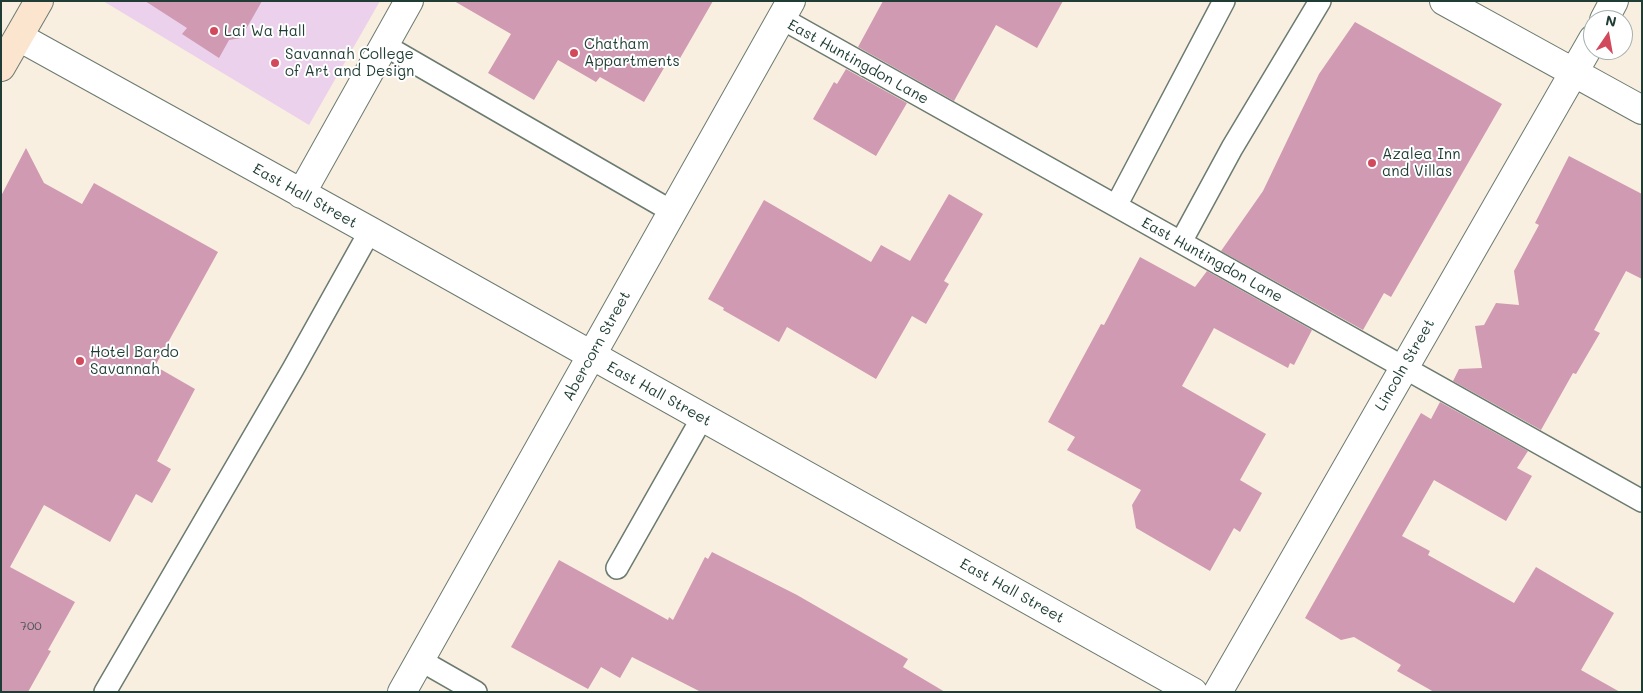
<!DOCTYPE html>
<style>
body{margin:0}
#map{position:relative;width:1643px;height:693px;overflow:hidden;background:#f9efe0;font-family:Mali,sans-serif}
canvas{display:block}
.frame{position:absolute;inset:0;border:2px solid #1f3d34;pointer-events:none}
.north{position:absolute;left:1583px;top:10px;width:50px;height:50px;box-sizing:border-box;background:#fff;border:1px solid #a5b1ae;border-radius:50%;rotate:12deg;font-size:14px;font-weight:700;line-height:20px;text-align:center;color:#1f3d34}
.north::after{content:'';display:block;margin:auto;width:18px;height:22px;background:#d1495b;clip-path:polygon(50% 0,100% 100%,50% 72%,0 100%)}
</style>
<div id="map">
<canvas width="1643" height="693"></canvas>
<div class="frame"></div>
<div class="north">N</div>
</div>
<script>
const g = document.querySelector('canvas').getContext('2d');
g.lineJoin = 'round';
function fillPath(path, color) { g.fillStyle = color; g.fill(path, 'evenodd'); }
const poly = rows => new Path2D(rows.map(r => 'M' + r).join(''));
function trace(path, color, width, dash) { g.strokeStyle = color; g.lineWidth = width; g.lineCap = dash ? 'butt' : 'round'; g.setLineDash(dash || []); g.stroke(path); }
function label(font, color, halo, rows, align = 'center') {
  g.font = font + ' Mali,sans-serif'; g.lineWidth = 4; g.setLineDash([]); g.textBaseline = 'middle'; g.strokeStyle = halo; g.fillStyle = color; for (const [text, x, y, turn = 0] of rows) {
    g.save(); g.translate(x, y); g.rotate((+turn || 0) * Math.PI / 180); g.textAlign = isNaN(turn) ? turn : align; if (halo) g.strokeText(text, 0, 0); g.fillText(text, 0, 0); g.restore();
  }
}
fillPath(poly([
 [103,1,380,1,309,125]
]), '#ebd1eb');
fillPath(poly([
 [145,1,262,1,241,38,229,40,219,58,182,34,187,28],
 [454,1,713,1,679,60,671,56,644,102,600,77,596,82,558,60,534,100,488,73,511,34],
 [883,1,1063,1,1037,48,996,25,954,101,858,47],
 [1355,22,1502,104,1391,297,1384,293,1363,330,1221,251,1263,191,1319,74],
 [846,69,907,103,876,156,813,119,834,82,837,84],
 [26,148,44,183,82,204,94,183,218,252,155,366,195,389,157,461,171,469,152,503,136,494,110,542,44,505,10,567,75,602,48,650,51,651,28,692,1,692,1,196],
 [1569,156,1642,194,1642,279,1626,271,1594,330,1600,333,1576,374,1573,373,1541,430,1453,381,1459,369,1482,368,1475,326,1484,325,1496,303,1519,305,1514,271,1539,225,1535,223],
 [949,194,983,214,944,281,949,284,926,324,912,316,876,379,787,327,779,342,723,310,724,308,708,299,764,200,871,262,881,245,910,261],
 [1140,257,1195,287,1207,271,1312,330,1294,365,1290,363,1288,368,1214,328,1182,386,1266,434,1240,480,1262,493,1240,532,1234,528,1210,571,1136,528,1132,505,1141,490,1067,450,1075,437,1048,422,1101,324,1104,325],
 [1440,402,1528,451,1517,468,1532,476,1506,521,1434,480,1402,536,1430,551,1428,555,1514,603,1536,567,1614,613,1581,670,1620,692,1434,692,1397,671,1401,665,1354,637,1341,640,1305,618,1421,413,1431,419],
 [712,552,797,595,908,659,903,667,945,692,701,692,632,657,620,678,601,667,588,689,511,647,559,560,668,620,669,617,673,620,705,557,708,559]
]), '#d09ab2');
const service = poly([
 [781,18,1642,501],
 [384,45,673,212],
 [1116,206,1224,1],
 [1181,242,1232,148,1320,1],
 [617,568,702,418],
 [420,660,476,692],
 [105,692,293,369,370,231]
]);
const minor = poly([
 [1444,1,1642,110],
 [1604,20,1614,1],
 [19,37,370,231,1193,692],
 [301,194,409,1],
 [1218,692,1593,39]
]);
const tertiary = poly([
 [402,692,791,1]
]);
const secondary = poly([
 [1,67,39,1]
]);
trace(service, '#6b7b70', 24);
trace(minor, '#6b7b70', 30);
trace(tertiary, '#6b7b70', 30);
trace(secondary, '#6b7b70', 30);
trace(service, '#fff', 21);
trace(minor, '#fff', 28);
trace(tertiary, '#fff', 28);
trace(secondary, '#fce5cf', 28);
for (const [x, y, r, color] of [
 [214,31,5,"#d1495b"],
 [574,53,5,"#d1495b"],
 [275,63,5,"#d1495b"],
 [1372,163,5,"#d1495b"],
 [80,361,5,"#d1495b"]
]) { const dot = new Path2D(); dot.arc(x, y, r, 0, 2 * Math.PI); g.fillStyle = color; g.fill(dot); trace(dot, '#fff', 2); }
label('12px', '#4b5454', null, [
 ["700",31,626]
]);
label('15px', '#1f3d34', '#fff', [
 ["Lai Wa Hall",224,31],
 ["Chatham",584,44],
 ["Appartments",584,61],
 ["Savannah College",285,54],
 ["of Art and Design",285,71],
 ["Azalea Inn",1382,154],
 ["and Villas",1382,171],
 ["Hotel Bardo",90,352],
 ["Savannah",90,369]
], 'left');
label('15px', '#1f3d34', '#fff', [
 ["East Huntingdon Lane",858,62,29],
 ["East Hall Street",305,196,29],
 ["East Huntingdon Lane",1212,260,29],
 ["Abercorn Street",597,346,-61],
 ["Lincoln Street",1405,365,-60],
 ["East Hall Street",659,394,29],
 ["East Hall Street",1012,591,29]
]);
</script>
